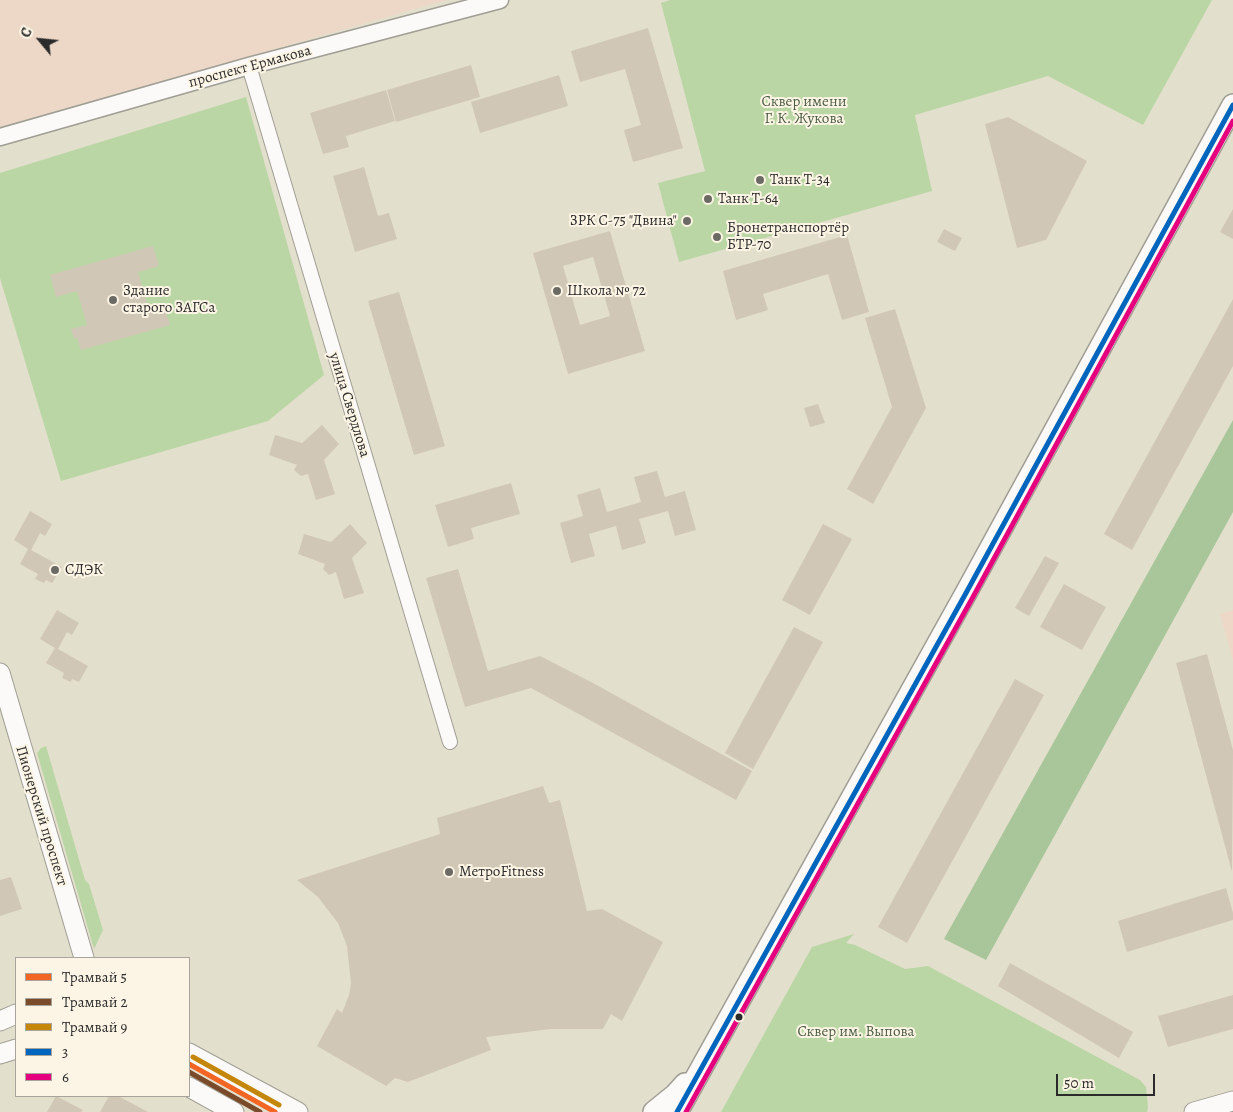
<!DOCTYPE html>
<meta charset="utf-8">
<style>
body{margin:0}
#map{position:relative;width:1233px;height:1112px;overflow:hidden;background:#e3dfcd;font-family:Alegreya,serif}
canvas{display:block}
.legend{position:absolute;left:15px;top:957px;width:175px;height:140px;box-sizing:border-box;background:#fcf5e5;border:1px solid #a8a49b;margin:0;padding:6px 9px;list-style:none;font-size:15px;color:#2b2b2b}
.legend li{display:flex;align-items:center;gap:10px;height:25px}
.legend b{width:25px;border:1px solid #a8a49b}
.north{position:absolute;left:15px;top:15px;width:50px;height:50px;-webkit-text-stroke:4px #fcf5e5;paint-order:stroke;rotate:298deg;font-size:14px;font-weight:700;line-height:20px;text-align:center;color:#2b2b2b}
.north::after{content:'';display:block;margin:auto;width:18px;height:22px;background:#2b2b2b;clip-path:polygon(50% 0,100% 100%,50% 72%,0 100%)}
.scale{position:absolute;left:1056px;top:1074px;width:99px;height:22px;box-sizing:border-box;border:2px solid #2b2b2b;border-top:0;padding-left:6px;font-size:15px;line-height:18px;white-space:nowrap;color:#2b2b2b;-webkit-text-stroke:4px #fcf5e5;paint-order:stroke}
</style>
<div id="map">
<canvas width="1233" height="1112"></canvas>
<ul class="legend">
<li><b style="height:6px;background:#f26522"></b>Трамвай 5</li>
<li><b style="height:6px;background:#7a4b2a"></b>Трамвай 2</li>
<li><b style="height:6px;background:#c4870b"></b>Трамвай 9</li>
<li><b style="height:6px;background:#0065bd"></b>3</li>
<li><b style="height:6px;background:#e5007d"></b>6</li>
</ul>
<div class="north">С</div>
<div class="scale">50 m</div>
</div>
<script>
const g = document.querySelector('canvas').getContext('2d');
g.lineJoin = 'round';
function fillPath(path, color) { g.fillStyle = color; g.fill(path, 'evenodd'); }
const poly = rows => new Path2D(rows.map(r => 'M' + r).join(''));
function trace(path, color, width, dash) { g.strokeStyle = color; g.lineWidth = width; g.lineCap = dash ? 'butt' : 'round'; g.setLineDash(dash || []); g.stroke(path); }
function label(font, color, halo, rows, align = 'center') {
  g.font = font + ' Alegreya,serif'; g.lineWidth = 4; g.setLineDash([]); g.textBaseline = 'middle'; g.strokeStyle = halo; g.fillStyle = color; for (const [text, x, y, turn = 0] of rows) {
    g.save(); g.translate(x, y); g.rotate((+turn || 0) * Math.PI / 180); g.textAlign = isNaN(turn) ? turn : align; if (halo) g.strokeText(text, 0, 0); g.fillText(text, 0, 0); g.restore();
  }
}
fillPath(poly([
 [0,0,447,0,0,127],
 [1233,610,1233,661,1220,614]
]), '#edd8c7');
fillPath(poly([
 [670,0,1212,0,1143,125,1048,76,915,115,932,191,679,262,658,183,705,171,661,3],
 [246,97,324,375,268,421,61,481,0,278,0,173],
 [46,746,85,880,89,884,103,930,94,949,37,753,41,748],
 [854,934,846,943,855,945,905,969,928,966,1140,1080,1146,1087,1148,1108,1147,1112,721,1112,812,947]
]), '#bad6a4');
fillPath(poly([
 [1233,420,1233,512,986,960,944,939]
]), '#a9c69a');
fillPath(poly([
 [648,28,683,148,633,162,624,130,641,125,625,69,580,82,571,51],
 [471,65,480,97,396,122,387,90],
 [559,75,568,106,480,133,471,102],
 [386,90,395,121,346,136,349,147,323,154,310,113],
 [1008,117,1087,161,1046,240,1017,248,985,124],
 [364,167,378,216,389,213,397,239,355,252,333,176],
 [1233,209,1233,239,1220,232],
 [944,229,962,238,955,251,937,242],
 [610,231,645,351,568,374,533,253],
 [593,257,610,316,580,325,563,266],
 [847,235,869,312,842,320,828,274,763,294,768,310,736,320,723,271],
 [153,246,159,266,138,272,148,307,163,303,170,325,81,350,77,338,74,339,71,329,87,325,77,291,56,297,50,275],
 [399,292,445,446,414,455,368,301],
 [1233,299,1233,366,1132,550,1104,534],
 [895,309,926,408,873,504,847,489,892,407,865,318],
 [818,404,825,423,810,427,804,408],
 [322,425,339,444,324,460,335,494,316,500,308,474,301,476,294,470,297,465,269,455,275,435,302,443],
 [657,471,665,497,685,491,696,530,675,536,668,511,639,519,646,543,622,550,616,526,589,534,595,556,571,563,560,523,583,516,577,495,600,488,607,512,641,502,634,477],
 [511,483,520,514,471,528,474,539,448,547,435,505],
 [30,511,52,524,45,536,40,533,31,550,62,567,52,583,46,580,44,583,35,579,38,574,20,564,28,549,14,540],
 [350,524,367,543,352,558,364,593,344,599,336,572,329,575,323,569,325,564,298,554,304,534,331,542],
 [823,524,852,539,810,615,782,600],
 [1045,556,1059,563,1029,616,1015,608],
 [458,569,488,671,540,656,593,683,752,771,736,800,531,688,465,707,426,578],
 [1064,584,1106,607,1082,650,1040,627],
 [57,610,79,623,72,635,67,632,58,649,88,666,79,682,72,679,71,682,62,678,64,673,46,663,55,648,40,639],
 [794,627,823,642,753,769,725,753],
 [1207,654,1233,750,1232,872,1176,663],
 [1015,679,1044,695,907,943,878,927],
 [543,786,549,803,560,800,587,911,602,909,663,942,622,1021,611,1014,603,1029,551,1029,486,1037,491,1050,408,1082,395,1078,386,1086,317,1046,337,1009,342,1013,349,995,351,983,347,946,338,923,318,897,297,880,440,834,437,818],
 [11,877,22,909,0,916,0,880],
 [1226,888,1233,913,1233,920,1127,952,1118,921],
 [1010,963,1133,1032,1119,1058,998,986],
 [1233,995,1233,1029,1168,1047,1158,1016],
 [56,1096,83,1110,81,1112,47,1112],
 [109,1096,118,1096,148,1112,100,1112]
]), '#d1c7b6');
const minor = poly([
 [249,66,450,742]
]);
const tertiary = poly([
 [0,137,249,66,500,0]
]);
const secondary = poly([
 [0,673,84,958],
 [0,1021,16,1014],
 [189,1053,298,1112],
 [0,1054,16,1049],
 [189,1087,234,1112],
 [1194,1112,1233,1101]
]);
const primary = poly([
 [654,1112,675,1095,685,1084],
 [677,1112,966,593,1233,105]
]);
trace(minor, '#a09e94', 16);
trace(tertiary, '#a09e94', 19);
trace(secondary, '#a09e94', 21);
trace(primary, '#a09e94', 24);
trace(minor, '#fbfaf8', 14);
trace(tertiary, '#fbfaf8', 16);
trace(secondary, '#fbfaf8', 19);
trace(primary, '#fbfaf8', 21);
trace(poly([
 [677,1112,966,593,1233,105]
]), '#0065bd', 5);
trace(poly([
 [686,1112,973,597,1233,121]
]), '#e5007d', 5);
trace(poly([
 [189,1064,275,1112]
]), '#f26522', 5);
trace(poly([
 [189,1072,260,1112]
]), '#7a4b2a', 5);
trace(poly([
 [193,1057,279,1105]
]), '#c4870b', 5);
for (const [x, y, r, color] of [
 [760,180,5,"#6b6a64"],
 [708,199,5,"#6b6a64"],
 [687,221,5,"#6b6a64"],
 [717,237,5,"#6b6a64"],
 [557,291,5,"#6b6a64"],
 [113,300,5,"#6b6a64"],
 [55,570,5,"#6b6a64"],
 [449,872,5,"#6b6a64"],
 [739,1017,4.5,"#2b2b2b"]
]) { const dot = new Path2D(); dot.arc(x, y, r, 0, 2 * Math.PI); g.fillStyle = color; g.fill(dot); trace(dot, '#fcf5e5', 2); }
label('15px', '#2b2b2b', '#fcf5e5', [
 ["проспект Ермакова",250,67,-15],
 ["улица Свердлова",349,405,73],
 ["Пионерский проспект",41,816,73]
]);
label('15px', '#4c5c45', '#fcf5e5', [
 ["Сквер имени",804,102],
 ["Г. К. Жукова",804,119],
 ["Сквер им. Выпова",856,1032]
]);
label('15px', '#2b2b2b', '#fcf5e5', [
 ["Танк Т-34",770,180],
 ["Танк Т-64",718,199],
 ["ЗРК С-75 \"Двина\"",677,221,"right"],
 ["Бронетранспортёр",727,228],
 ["БТР-70",727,245],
 ["Здание",123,291],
 ["старого ЗАГСа",123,308],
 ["Школа № 72",567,291],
 ["СДЭК",65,570],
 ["МетроFitness",459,872]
], 'left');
</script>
